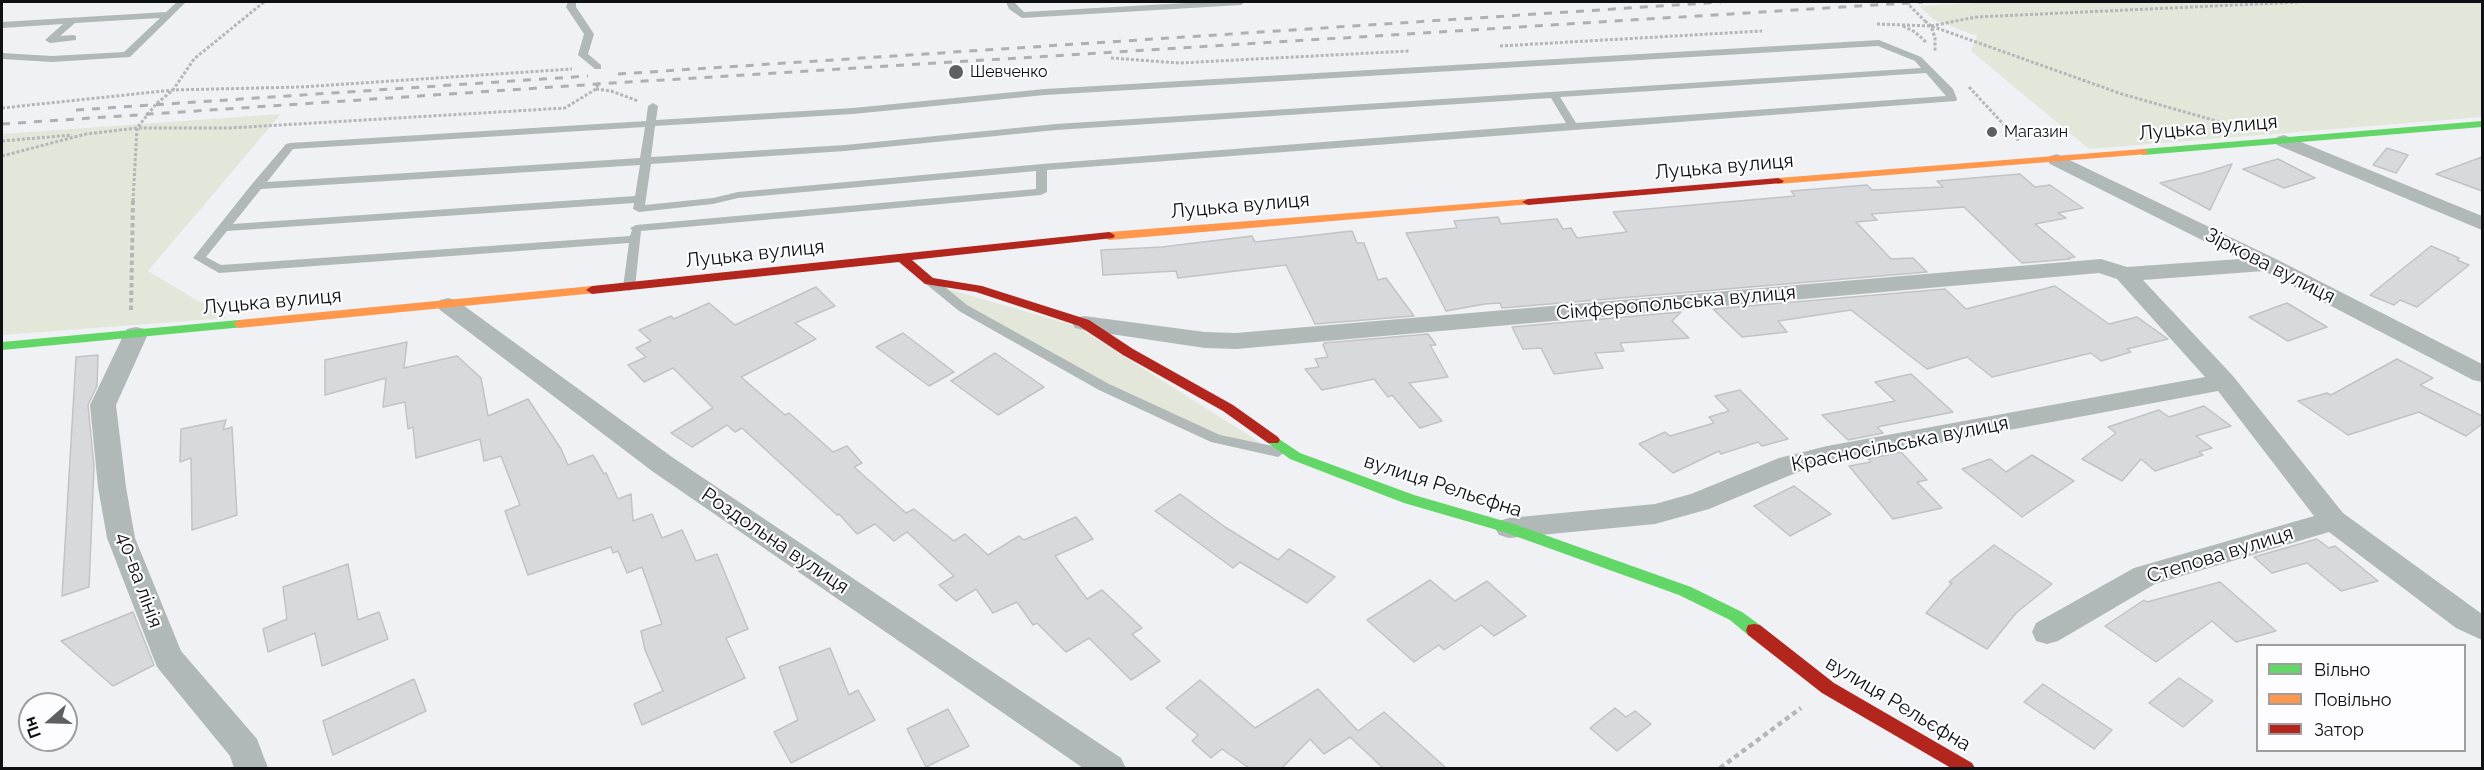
<!DOCTYPE html>
<meta charset="utf-8">
<style>
body{margin:0}
#map{position:relative;width:2484px;height:770px;overflow:hidden;background:#eff1f4;font-family:Raleway,sans-serif}
canvas{display:block}
.frame{position:absolute;inset:0;border:3px solid #0f1013;pointer-events:none}
.legend{position:absolute;left:2256px;top:644px;width:210px;height:108px;box-sizing:border-box;background:#fdfdff;border:2px solid #9e9ea1;margin:0;padding:8px 10px;list-style:none;font-size:18px;color:#0f1013}
.legend li{display:flex;align-items:center;gap:12px;height:30px}
.legend b{width:30px;border:2px solid #9e9ea1}
.north{position:absolute;left:18px;top:692px;width:60px;height:60px;box-sizing:border-box;background:#fdfdff;border:2px solid #9e9ea1;border-radius:50%;rotate:250deg;font-size:16px;font-weight:700;line-height:24px;text-align:center;color:#0f1013}
.north::after{content:'';display:block;margin:auto;width:21px;height:27px;background:#5d5f62;clip-path:polygon(50% 0,100% 100%,50% 72%,0 100%)}
</style>
<div id="map">
<canvas width="2484" height="770"></canvas>
<div class="frame"></div>
<ul class="legend">
<li><b style="height:8px;background:#63d668"></b>Вільно</li>
<li><b style="height:8px;background:#ff974d"></b>Повільно</li>
<li><b style="height:8px;background:#b3261e"></b>Затор</li>
</ul>
<div class="north">Пн</div>
</div>
<script>
const g = document.querySelector('canvas').getContext('2d');
g.lineJoin = 'round';
function fillPath(path, color) { g.fillStyle = color; g.fill(path, 'evenodd'); }
const poly = rows => new Path2D(rows.map(r => 'M' + r).join(''));
function trace(path, color, width, dash) { g.strokeStyle = color; g.lineWidth = width; g.lineCap = dash ? 'butt' : 'round'; g.setLineDash(dash || []); g.stroke(path); }
function label(font, color, halo, rows, align = 'center') {
  g.font = font + ' Raleway,sans-serif'; g.lineWidth = 4.5; g.setLineDash([]); g.textBaseline = 'middle'; g.strokeStyle = halo; g.fillStyle = color; for (const [text, x, y, turn = 0] of rows) {
    g.save(); g.translate(x, y); g.rotate((+turn || 0) * Math.PI / 180); g.textAlign = isNaN(turn) ? turn : align; if (halo) g.strokeText(text, 0, 0); g.fillText(text, 0, 0); g.restore();
  }
}
fillPath(poly([
 [1993,2,2482,2,2482,117,2089,149,1971,51,1977,36,1934,20,1919,6],
 [281,114,148,271,227,318,2,335,2,134],
 [944,288,1076,326,1261,443,1219,436,1111,386,968,307]
]), '#e2e7da');
const building = poly([
 [2387,148,2408,155,2396,173,2373,165,2387,148],
 [2482,157,2482,191,2436,174,2482,157],
 [2278,159,2315,178,2284,188,2243,169,2278,159],
 [2232,164,2210,210,2160,183,2203,173,2232,164],
 [2020,174,2035,187,2050,185,2083,208,2058,213,2066,218,2035,224,2075,257,2068,258,2070,259,2022,263,1964,207,1871,214,1877,220,1856,222,1891,259,1913,258,1927,272,1502,308,1500,303,1485,304,1446,311,1406,233,1457,228,1454,221,1498,217,1501,224,1557,219,1563,229,1571,228,1577,238,1627,232,1613,212,1795,196,1791,191,1867,185,1872,190,1943,187,1937,181,2020,174],
 [1352,231,1357,243,1364,243,1378,280,1386,278,1414,316,1315,324,1286,265,1178,278,1176,271,1103,275,1101,250,1162,247,1252,236,1255,242,1352,231],
 [2431,246,2459,258,2457,260,2469,265,2417,307,2400,300,2394,305,2370,295,2431,246],
 [2055,286,2109,324,2137,317,2168,339,2127,349,2131,352,2101,361,2091,353,1992,377,1967,357,1927,369,1851,310,1778,321,1787,332,1742,337,1713,309,1945,289,1966,309,2055,286],
 [816,287,835,306,795,323,816,339,741,377,785,415,789,413,833,452,847,446,862,463,854,467,906,513,914,509,954,541,965,534,988,555,1019,536,1024,540,1076,517,1093,539,1055,556,1087,599,1102,590,1142,628,1132,634,1160,661,1131,680,1089,638,1066,652,1037,623,1033,625,1017,602,993,613,976,589,956,601,939,585,954,576,907,532,894,541,875,524,857,534,839,514,837,515,742,428,735,432,727,425,692,447,671,433,713,408,673,368,644,382,628,365,646,357,636,348,651,341,639,330,671,316,674,319,709,303,735,325,816,287],
 [2287,303,2327,327,2288,341,2249,317,2287,303],
 [1681,312,1672,321,1689,338,1620,343,1624,351,1595,353,1603,368,1554,374,1541,348,1523,349,1512,327,1681,312],
 [903,333,954,372,929,386,876,347,903,333],
 [1428,334,1436,345,1430,345,1448,377,1409,383,1442,421,1420,428,1392,395,1388,397,1374,379,1322,390,1305,369,1319,367,1315,359,1328,357,1323,345,1324,343,1428,334],
 [407,342,404,368,457,356,481,378,488,416,528,399,561,449,568,465,593,455,604,474,606,473,618,499,631,494,633,521,652,514,662,538,682,530,696,561,717,554,748,629,726,638,745,678,642,725,634,704,663,691,645,650,641,631,662,624,642,567,627,573,618,551,613,553,611,547,528,575,505,511,520,505,501,456,484,461,480,439,416,458,413,427,408,429,405,402,383,407,386,378,325,395,325,360,407,342],
 [995,353,1044,387,998,415,951,381,995,353],
 [98,355,97,386,88,405,94,466,89,587,62,596,76,357,98,355],
 [2397,359,2433,378,2420,385,2482,416,2482,424,2466,436,2419,412,2348,435,2298,401,2327,393,2331,395,2397,359],
 [1911,374,1953,412,1877,427,1883,433,1848,440,1822,415,1895,401,1875,382,1911,374],
 [1740,390,1788,439,1762,446,1758,442,1721,454,1719,451,1673,473,1639,444,1665,432,1670,436,1714,423,1709,417,1729,411,1715,396,1740,390],
 [2204,406,2231,426,2196,436,2212,448,2199,452,2203,455,2155,471,2141,459,2122,481,2082,459,2116,433,2108,427,2159,410,2169,417,2204,406],
 [226,420,223,430,232,427,237,515,192,530,191,458,180,462,181,429,226,420],
 [1901,452,1927,480,1917,482,1942,508,1893,519,1849,466,1871,462,1868,459,1901,452],
 [2032,455,2074,481,2022,517,1962,469,1990,459,2006,472,2032,455],
 [1794,486,1831,514,1790,536,1754,506,1794,486],
 [1180,494,1225,527,1278,560,1289,549,1335,577,1307,603,1240,562,1233,568,1155,511,1180,494],
 [2317,539,2329,548,2335,546,2378,581,2341,591,2307,563,2272,573,2254,557,2317,539],
 [1994,545,2052,584,2016,613,1987,649,1926,613,1952,583,1949,582,1994,545],
 [348,564,358,620,379,612,388,639,322,666,315,633,268,652,263,629,287,619,283,587,348,564],
 [1430,580,1455,601,1487,581,1526,616,1494,636,1481,625,1444,650,1439,645,1414,662,1367,620,1430,580],
 [2220,582,2276,631,2236,642,2212,621,2156,662,2105,626,2144,600,2147,602,2220,582],
 [133,612,154,665,113,686,61,641,133,612],
 [830,648,849,695,858,690,875,720,791,763,774,732,798,720,779,667,830,648],
 [2179,678,2213,701,2183,727,2149,703,2179,678],
 [414,679,426,711,333,755,323,721,414,679],
 [1200,680,1255,728,1318,689,1358,731,1384,712,1446,768,1383,768,1350,737,1324,754,1310,739,1282,768,1249,768,1222,749,1211,758,1192,741,1198,735,1166,708,1200,680],
 [2043,684,2112,730,2094,749,2024,702,2043,684],
 [1615,708,1626,717,1635,711,1651,724,1617,751,1590,728,1615,708],
 [948,709,969,746,926,767,907,729,948,709]
]);
fillPath(building, '#d8d9dc');
trace(building, '#c1c3c5', 1.5);
trace(poly([
 [1925,21,1931,26,1935,38,1935,51],
 [1877,24,1931,26,2122,94,2220,122],
 [1903,26,1915,32,1926,42],
 [1931,26,1976,17,2300,2],
 [1500,46,1762,31],
 [1111,58,1179,63,1409,51],
 [1969,87,2019,141],
 [596,89,611,91,638,101],
 [2,108,173,90,301,87,572,69],
 [2,141,72,135],
 [2,156,86,134,137,128,230,128,565,108,596,89,599,82],
 [133,201,137,128,156,104,173,90,194,59,264,2]
]), '#b3b7b8', 3, [3, 2]);
trace(poly([
 [131,310,133,199]
]), '#b3b7b8', 4, [4.5, 3]);
trace(poly([
 [1720,768,1801,708]
]), '#b3b7b8', 4.5, [5, 4]);
fillPath(poly([
 [177,2,186,2,130,57,52,62,2,59,2,53,52,56,124,52,160,18,75,23,60,36,73,35,76,36,76,40,50,43,45,40,63,24,2,28,2,22,166,12,177,2],
 [568,2,576,2,576,7,594,34,588,54,601,65,601,69,595,69,578,55,584,34,566,7,568,2],
 [1006,2,1014,2,1024,12,1204,2,1245,2,1241,5,1022,18,1009,9,1006,2],
 [1879,40,1921,57,1953,89,1957,99,1956,101,1047,170,1047,192,1041,195,641,231,635,287,629,291,623,287,629,243,219,273,193,258,252,184,286,144,290,143,646,121,648,106,653,103,658,106,656,120,853,108,1045,89,1879,40],
 [1878,46,1915,61,1921,68,1056,124,845,145,651,157,655,126,853,114,1045,95,1878,46],
 [1926,73,1946,96,1576,123,1560,97,1926,73],
 [1551,98,1566,123,1042,164,738,192,713,198,645,205,651,164,845,151,1056,130,1551,98],
 [645,127,640,158,267,182,293,149,645,127],
 [640,165,635,196,233,224,261,189,640,165],
 [1036,171,1036,189,636,225,630,228,632,230,630,236,221,265,206,257,227,231,634,203,633,209,639,212,713,204,738,198,1036,171],
 [930,277,934,278,967,305,1109,384,1220,435,1278,447,1285,452,1278,457,1211,442,1099,390,959,311,926,284,924,281,926,278,930,277]
]), '#b1b8b8');
fillPath(poly([
 [2284,135,2482,216,2482,230,2277,145,2274,141,2277,137,2284,135],
 [2057,154,2276,259,2482,364,2482,382,2473,380,2264,271,2143,280,2233,376,2343,513,2482,614,2482,640,2456,628,2329,532,2155,584,2058,641,2047,644,2036,641,2032,632,2036,623,2134,568,2314,516,2218,391,1827,464,1798,472,1709,509,1655,524,1509,538,1499,535,1495,528,1499,521,1509,518,1655,504,1691,494,1779,458,1827,446,2205,377,2117,279,2099,273,1236,349,1205,348,1084,330,1075,328,1072,323,1075,318,1084,316,1205,332,1236,333,2101,259,2127,267,2240,259,2050,164,2047,160,2050,156,2057,154],
 [448,298,456,300,672,457,1121,758,1126,768,1083,768,652,471,440,310,436,305,440,300,448,298],
 [136,327,145,329,148,334,116,405,126,487,135,538,181,651,257,739,268,768,234,768,230,756,157,667,107,538,98,487,90,405,124,334,127,329,136,327]
]), '#b1b8b8');
fillPath(poly([
 [2482,121,2482,127,2143,155,2138,152,2143,149,2482,121],
 [239,320,244,321,245,324,244,327,2,350,2,342,239,320],
 [1273,435,1300,453,1414,495,1514,524,1691,587,1742,612,1760,625,1762,630,1760,635,1754,636,1748,635,1730,620,1679,595,1504,532,1404,503,1290,459,1268,443,1266,440,1273,435]
]), '#63d668');
fillPath(poly([
 [2143,149,2147,150,2147,154,1778,184,1772,181,1778,178,2143,149],
 [1528,199,1534,202,1532,204,1109,240,1103,236,1109,232,1528,199],
 [592,286,598,290,596,293,239,328,233,324,239,320,592,286]
]), '#ff974d');
fillPath(poly([
 [1778,178,1784,181,1782,183,1528,205,1522,202,1528,199,1778,178],
 [1109,232,1113,234,1115,236,1113,238,912,260,933,278,982,286,1089,320,1133,349,1233,405,1278,437,1280,440,1278,443,1268,443,1223,411,1123,355,1079,326,976,292,925,284,899,262,592,294,586,290,592,286,1109,232],
 [1754,624,1760,625,1834,683,1972,763,1975,768,1951,768,1822,693,1748,635,1746,630,1748,625,1754,624]
]), '#b3261e');
trace(poly([
 [618,74,1721,2],
 [76,110,588,76],
 [2,124,598,84,1923,2]
]), '#aeb0b3', 3, [8, 8]);
trace(poly([
 [1906,2,1925,21]
]), '#b3b7b8', 3, [3, 2]);
for (const [x, y, r, color] of [
 [956,72,8,"#5d5f62"],
 [1992,132,6,"#5d5f62"]
]) { const dot = new Path2D(); dot.arc(x, y, r, 0, 2 * Math.PI); g.fillStyle = color; g.fill(dot); trace(dot, '#fdfdff', 2); }
label('16px', '#0f1013', '#fdfdff', [
 ["Шевченко",970,72],
 ["Магазин",2004,132]
], 'left');
label('20px', '#0f1013', '#fdfdff', [
 ["Луцька вулиця",2208,128,-5],
 ["Луцька вулиця",1724,167,-5],
 ["Луцька вулиця",1240,206,-5],
 ["Луцька вулиця",755,254,-6],
 ["Зіркова вулиця",2270,266,27],
 ["Луцька вулиця",272,302,-5],
 ["Сімферопольська вулиця",1676,303,-5],
 ["Красносільська вулиця",1900,444,-11],
 ["вулиця Рельєфна",1443,486,18],
 ["Роздольна вулиця",775,541,34],
 ["Степова вулиця",2220,555,-17],
 ["40-ва лінія",139,580,70],
 ["вулиця Рельєфна",1898,704,31]
]);
</script>
